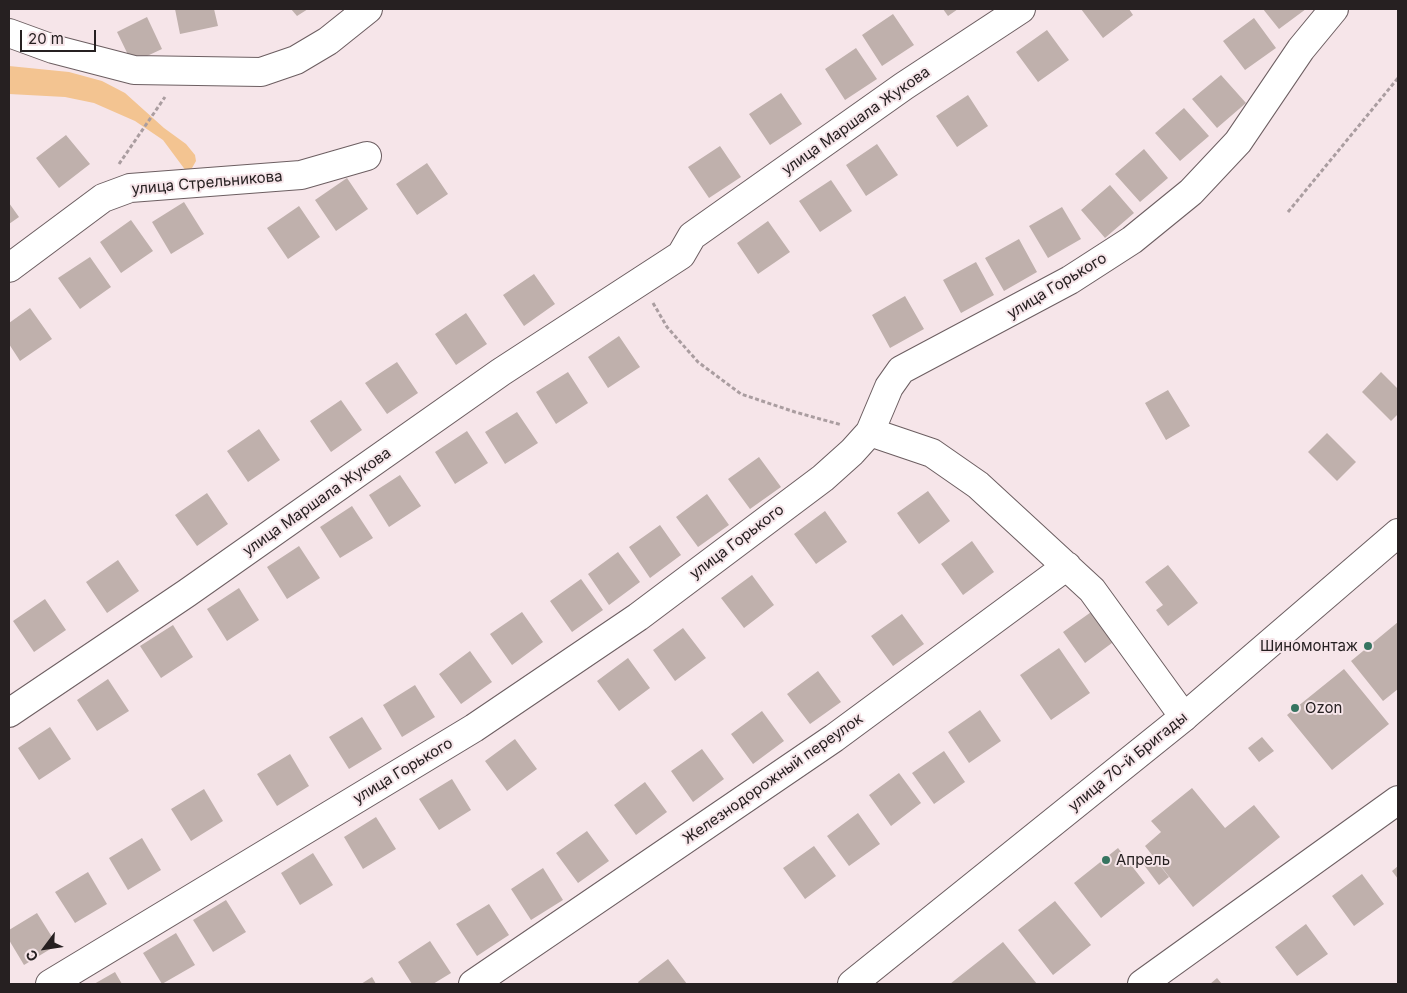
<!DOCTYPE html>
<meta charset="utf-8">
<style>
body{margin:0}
#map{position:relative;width:1407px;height:993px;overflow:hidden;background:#f6e5e9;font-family:Inter,sans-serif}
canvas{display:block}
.frame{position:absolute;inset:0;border:10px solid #262021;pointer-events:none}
.north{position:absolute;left:20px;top:923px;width:50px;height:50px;-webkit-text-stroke:4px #f6e5e9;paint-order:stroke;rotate:239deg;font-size:14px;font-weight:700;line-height:20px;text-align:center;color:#262021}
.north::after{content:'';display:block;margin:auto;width:18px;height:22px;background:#262021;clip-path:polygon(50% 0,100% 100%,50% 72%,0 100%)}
.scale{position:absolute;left:20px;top:30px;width:76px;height:22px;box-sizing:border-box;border:2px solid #262021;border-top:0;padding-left:6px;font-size:15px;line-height:18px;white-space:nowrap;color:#262021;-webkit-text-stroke:4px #f6e5e9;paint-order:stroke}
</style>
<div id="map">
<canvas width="1407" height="993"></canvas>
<div class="frame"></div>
<div class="north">С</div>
<div class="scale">20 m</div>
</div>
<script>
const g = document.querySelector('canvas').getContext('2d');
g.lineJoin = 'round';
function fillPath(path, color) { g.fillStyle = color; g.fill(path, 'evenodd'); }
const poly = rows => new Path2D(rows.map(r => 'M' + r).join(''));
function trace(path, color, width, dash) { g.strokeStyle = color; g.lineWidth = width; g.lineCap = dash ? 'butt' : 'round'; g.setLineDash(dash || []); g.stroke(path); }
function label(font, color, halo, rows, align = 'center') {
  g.font = font + ' Inter,sans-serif'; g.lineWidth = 4; g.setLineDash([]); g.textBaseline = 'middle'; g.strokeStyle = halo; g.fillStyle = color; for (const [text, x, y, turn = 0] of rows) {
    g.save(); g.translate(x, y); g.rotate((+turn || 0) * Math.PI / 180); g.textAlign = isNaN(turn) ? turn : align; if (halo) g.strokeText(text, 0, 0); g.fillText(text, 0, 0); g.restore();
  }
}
fillPath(poly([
 [9,66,69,72,102,81,125,93,164,128,186,144,195,155,196,161,192,168,186,171,163,140,135,121,94,103,65,97,9,94]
]), '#f3c491');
fillPath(poly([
 [175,9,214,9,218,26,180,34],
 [291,9,308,9,297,16],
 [943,9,958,9,948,16],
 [1081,9,1129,9,1133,15,1103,38],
 [1263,9,1306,9,1279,29],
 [893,14,914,45,882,66,862,35],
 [147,17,162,49,132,63,117,32],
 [1254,18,1276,48,1245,70,1223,41],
 [1047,30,1069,60,1038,82,1016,52],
 [856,48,877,79,845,100,825,69],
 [1221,75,1246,103,1217,128,1192,99],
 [781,93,802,124,770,145,749,114],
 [968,95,988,126,957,147,936,116],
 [1184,108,1209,136,1180,161,1155,133],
 [66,135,90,164,59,188,36,158],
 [877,144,898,175,866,196,846,165],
 [720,146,741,177,709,198,688,167],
 [1144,149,1168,178,1140,202,1115,174],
 [427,163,448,194,417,215,396,184],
 [347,178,368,209,336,231,315,200],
 [831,180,852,211,820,232,799,201],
 [1110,185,1134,213,1105,238,1081,210],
 [184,202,204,234,171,254,152,222],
 [9,203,19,217,9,224],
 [299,206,320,237,288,259,267,228],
 [1062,207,1081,239,1048,258,1029,226],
 [131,220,153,251,121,273,100,242],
 [768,221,790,252,758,274,737,243],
 [1019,239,1037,272,1004,291,985,258],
 [90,257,111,287,80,309,58,278],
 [976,262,994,295,961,313,943,280],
 [534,274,555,304,524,326,503,295],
 [905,296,924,329,890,348,872,315],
 [30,308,52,339,20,361,9,344,9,323],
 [466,313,487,344,456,365,435,334],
 [619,336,640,367,608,388,588,357],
 [397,362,418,393,387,414,365,383],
 [568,372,588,403,556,424,536,392],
 [1381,372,1398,389,1398,414,1391,421,1362,392],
 [1168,390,1190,426,1166,440,1145,403],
 [341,400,362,430,331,452,310,421],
 [517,412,538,443,505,464,485,432],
 [259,429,280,460,248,482,227,451],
 [467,431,488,463,455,484,435,452],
 [1327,433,1356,462,1337,481,1308,452],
 [759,457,781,487,750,509,728,479],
 [400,475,421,506,389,527,369,495],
 [928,491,950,521,919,544,897,513],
 [207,493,228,524,197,546,175,515],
 [707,494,729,525,698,547,676,517],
 [352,506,373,538,340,558,320,527],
 [825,511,847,542,816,564,794,534],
 [660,525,681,555,650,578,629,547],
 [972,541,994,572,963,595,941,564],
 [299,546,320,578,287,599,267,567],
 [618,552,640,582,609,605,588,574],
 [118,560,139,591,107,613,86,582],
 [1168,565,1198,603,1168,626,1156,610,1163,605,1145,582],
 [752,575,774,605,744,628,721,598],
 [581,579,603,610,572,632,550,601],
 [239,588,259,620,227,641,207,609],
 [45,599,66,630,34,652,13,621],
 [1094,610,1116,640,1085,663,1063,632],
 [522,612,543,642,512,665,490,634],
 [902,614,924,644,893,666,871,636],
 [1398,622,1398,689,1383,701,1351,661],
 [173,625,193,657,161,678,140,646],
 [683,628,706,658,675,681,653,650],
 [1059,648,1090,693,1051,720,1020,675],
 [470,651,492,682,461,704,439,674],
 [628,658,650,688,619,711,597,681],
 [1344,669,1389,724,1332,770,1287,715],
 [818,671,841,702,810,724,787,694],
 [108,679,129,711,97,731,77,700],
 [415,685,435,717,402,737,383,705],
 [980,710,1001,741,969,763,948,732],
 [762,711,784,741,753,764,731,734],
 [362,717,382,749,349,769,329,737],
 [50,727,71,759,39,780,18,748],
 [1262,737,1274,751,1259,762,1248,748],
 [515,739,537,769,507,791,485,761],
 [702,749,724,779,693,802,671,771],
 [944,751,965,782,934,804,912,773],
 [290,754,309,786,277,806,257,774],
 [899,773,921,803,891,826,869,795],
 [452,779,471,810,439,830,419,799],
 [645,782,667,812,636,835,614,805],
 [1192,788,1225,828,1254,805,1280,837,1193,907,1145,846,1161,832,1151,821],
 [204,789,223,821,191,841,171,809],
 [858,813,880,844,849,866,827,836],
 [376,817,396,849,363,869,344,837],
 [587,831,609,861,578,883,556,853],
 [142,838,161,870,128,890,109,858],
 [814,846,836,876,805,899,783,868],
 [1118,848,1145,883,1101,918,1074,883],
 [313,853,333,885,300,905,281,873],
 [1153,857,1169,877,1159,885,1144,865],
 [1398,866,1398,879,1392,871],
 [543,868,563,900,531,920,511,889],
 [88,872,107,904,75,923,55,892],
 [1362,874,1384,904,1354,926,1332,896],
 [226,900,246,932,213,952,193,920],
 [1055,901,1091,945,1053,975,1018,930],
 [489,904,509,935,477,956,456,924],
 [37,913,57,945,24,965,9,940,9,930],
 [1306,924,1328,954,1297,976,1275,947],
 [176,933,195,965,162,984,143,953],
 [430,941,451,973,433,984,412,984,398,962],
 [1003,942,1037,984,950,984,960,976],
 [668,959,687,984,639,984,638,982],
 [115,972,122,984,94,984],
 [372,977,376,984,361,984],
 [1217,978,1222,984,1210,984]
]), '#bfb0ac');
const minor = poly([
 [9,33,53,49,134,70,261,72,296,60,328,41,368,9],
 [9,268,103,198,130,188,301,175,367,156],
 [870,432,932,453,978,485,1092,590,1184,717],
 [9,713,187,593,501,372,681,255,692,236,904,86,1021,9],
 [50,984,474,728,638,617,823,478,852,452,870,432,889,387,901,370,1070,280,1132,240,1191,192,1238,142,1301,49,1334,9],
 [473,984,834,738,1067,566],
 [1142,984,1398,800]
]);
const major = poly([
 [852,984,1184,717,1398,533]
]);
trace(minor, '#6c5e61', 30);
trace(major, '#6c5e61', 30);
trace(poly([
 [119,164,165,97],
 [1288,212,1398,78],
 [653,303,667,327,698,362,741,394,795,412,842,425]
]), '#aa9da0', 3, [4, 2.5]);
trace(minor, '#fff', 28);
trace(major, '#fff', 28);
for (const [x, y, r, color] of [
 [1368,646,5,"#367460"],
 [1295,708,5,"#367460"],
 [1106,860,5,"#367460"]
]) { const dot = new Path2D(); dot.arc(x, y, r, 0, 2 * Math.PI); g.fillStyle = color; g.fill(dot); trace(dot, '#f6e5e9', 2); }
label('15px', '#262021', '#f6e5e9', [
 ["улица Маршала Жукова",856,121,-35],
 ["улица Стрельникова",207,183,-5],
 ["улица Горького",1057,286,-31],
 ["улица Маршала Жукова",317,502,-35],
 ["улица Горького",737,542,-37],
 ["улица 70-й Бригады",1128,762,-39],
 ["улица Горького",403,771,-31],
 ["Железнодорожный переулок",773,779,-35]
]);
label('15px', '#262021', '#f6e5e9', [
 ["Шиномонтаж",1358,646,"right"],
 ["Ozon",1305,708],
 ["Апрель",1116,860]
], 'left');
</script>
